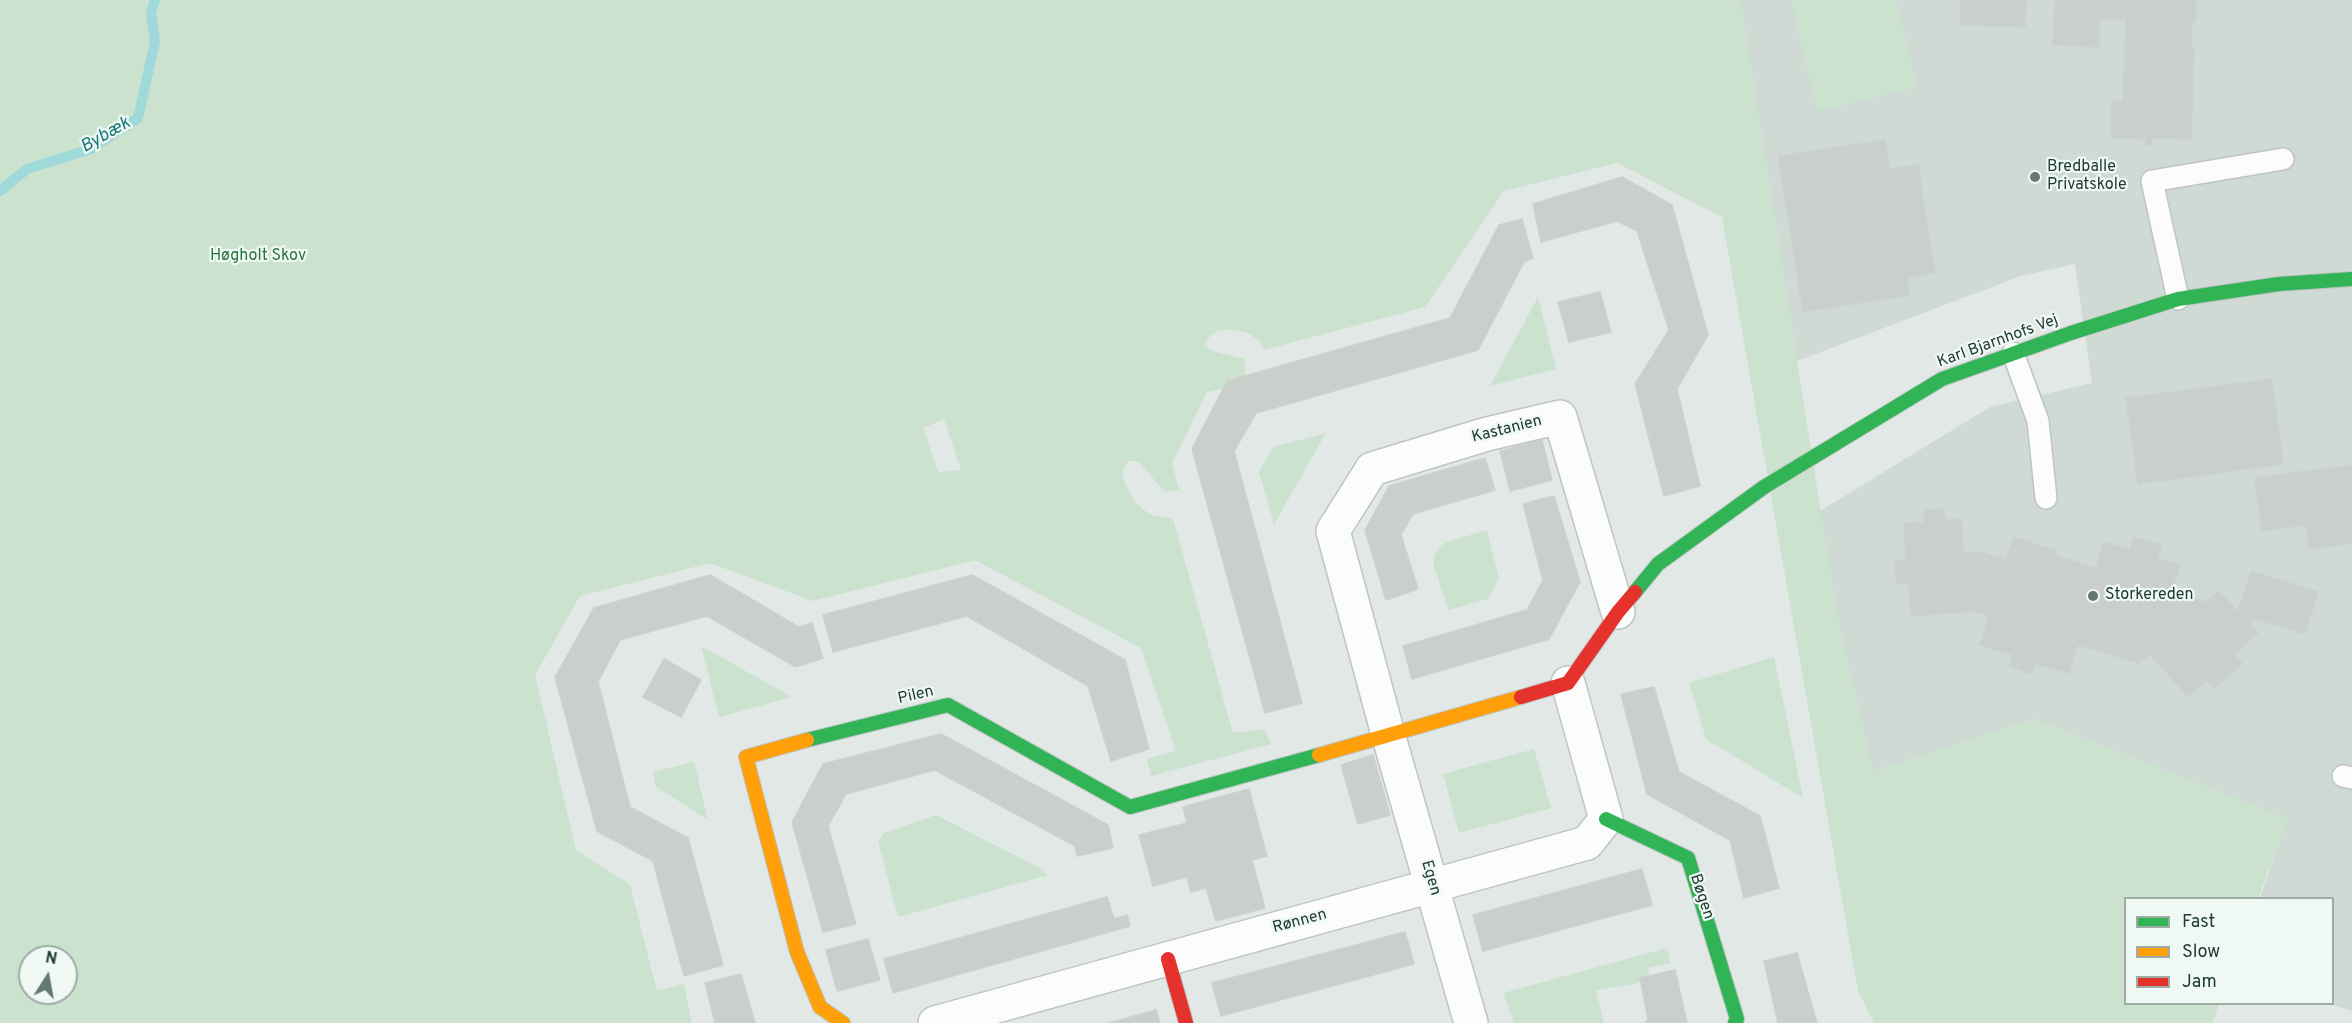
<!DOCTYPE html>
<meta charset="utf-8">
<style>
body{margin:0}
#map{position:relative;width:2352px;height:1023px;overflow:hidden;background:#e2e8e5;font-family:Overpass,sans-serif}
canvas{display:block}
.legend{position:absolute;left:2124px;top:897px;width:210px;height:108px;box-sizing:border-box;background:#f0f8f3;border:2px solid #9dada5;margin:0;padding:8px 10px;list-style:none;font-size:18px;color:#203c31}
.legend li{display:flex;align-items:center;gap:12px;height:30px}
.legend b{width:30px;border:2px solid #9dada5}
.north{position:absolute;left:18px;top:945px;width:60px;height:60px;box-sizing:border-box;background:#f0f8f3;border:2px solid #9dada5;border-radius:50%;rotate:11deg;font-size:16px;font-weight:700;line-height:24px;text-align:center;color:#203c31}
.north::after{content:'';display:block;margin:auto;width:21px;height:27px;background:#647870;clip-path:polygon(50% 0,100% 100%,50% 72%,0 100%)}
</style>
<div id="map">
<canvas width="2352" height="1023"></canvas>
<ul class="legend">
<li><b style="height:8px;background:#30b455"></b>Fast</li>
<li><b style="height:8px;background:#ff9f0a"></b>Slow</li>
<li><b style="height:8px;background:#e5322d"></b>Jam</li>
</ul>
<div class="north">N</div>
</div>
<script>
const g = document.querySelector('canvas').getContext('2d');
g.lineJoin = 'round';
function fillPath(path, color) { g.fillStyle = color; g.fill(path, 'evenodd'); }
const poly = rows => new Path2D(rows.map(r => 'M' + r).join(''));
function trace(path, color, width, dash) { g.strokeStyle = color; g.lineWidth = width; g.lineCap = dash ? 'butt' : 'round'; g.setLineDash(dash || []); g.stroke(path); }
function label(font, color, halo, rows, align = 'center') {
  g.font = font + ' Overpass,sans-serif'; g.lineWidth = 4.5; g.setLineDash([]); g.textBaseline = 'middle'; g.strokeStyle = halo; g.fillStyle = color; for (const [text, x, y, turn = 0] of rows) {
    g.save(); g.translate(x, y); g.rotate((+turn || 0) * Math.PI / 180); g.textAlign = isNaN(turn) ? turn : align; if (halo) g.strokeText(text, 0, 0); g.fillText(text, 0, 0); g.restore();
  }
}
fillPath(poly([
 [1740,0,2352,0,2352,1011,2331,1004,2332,898,2260,898,2287,819,2034,719,1873,772,1838,621,1820,511,1990,407,2092,383,2075,264,2021,276,1797,361]
]), '#d0dad4');
fillPath(poly([
 [0,0,1740,0,1838,621,1873,772,2034,719,2288,819,2258,898,2126,898,2126,1004,2219,1004,2212,1023,1874,1023,1858,991,1722,217,1617,163,1504,191,1425,307,1264,350,1260,342,1249,333,1235,330,1219,330,1210,336,1204,345,1213,351,1244,359,1247,383,1207,392,1172,463,1179,490,1165,492,1138,461,1129,461,1124,467,1122,474,1125,484,1135,503,1151,515,1173,519,1233,733,1264,729,1271,744,1151,776,1147,759,1176,751,1141,648,975,560,813,601,710,563,580,596,535,675,576,850,630,885,657,991,684,984,692,1023,0,1023],
 [944,419,961,470,938,472,923,428],
 [30,957,66,957,66,993,30,993],
 [1791,0,1896,0,1917,87,1817,111],
 [1538,297,1556,369,1490,386],
 [1326,433,1274,524,1259,472,1273,447],
 [1487,530,1499,579,1488,599,1448,610,1433,562,1436,552,1447,542],
 [701,646,792,697,719,717],
 [1774,657,1803,798,1706,739,1689,683],
 [1534,749,1551,808,1459,833,1443,774],
 [694,762,708,820,655,786,653,772],
 [936,815,1040,868,1048,875,898,917,878,841,884,833],
 [1667,948,1670,963,1648,968,1651,981,1596,990,1604,1023,1514,1023,1503,993]
]), '#cae2ce');
trace(poly([
 [0,191,27,169,91,149,138,118,155,42,151,13,155,0]
]), '#a0d9d9', 10);
const building = poly([
 [1961,0,2026,0,2025,27,1961,25,1961,0],
 [2055,0,2196,0,2196,22,2192,22,2191,47,2194,47,2191,139,2152,138,2152,146,2146,146,2146,139,2111,138,2112,101,2123,101,2126,19,2100,19,2099,47,2053,45,2055,0],
 [1885,140,1890,169,1918,165,1935,273,1907,278,1910,295,1803,312,1778,156,1885,140],
 [1622,177,1672,205,1708,335,1677,389,1700,486,1664,496,1635,384,1669,330,1637,231,1617,221,1541,242,1533,204,1622,177],
 [1522,219,1533,258,1524,262,1478,350,1256,413,1234,451,1302,703,1265,713,1192,449,1227,381,1450,318,1499,225,1522,219],
 [1600,292,1611,332,1569,342,1558,302,1600,292],
 [2272,379,2283,464,2138,484,2126,398,2272,379],
 [1542,440,1552,480,1510,491,1500,451,1542,440],
 [1485,458,1495,490,1413,514,1401,535,1418,589,1386,600,1365,530,1389,486,1485,458],
 [2352,465,2352,543,2309,549,2306,525,2262,531,2255,478,2352,465],
 [1554,496,1580,582,1549,639,1412,679,1403,646,1527,610,1543,580,1523,504,1554,496],
 [1944,509,1945,520,1961,519,1964,553,1982,552,2006,560,2014,537,2057,551,2055,555,2096,568,2104,542,2130,550,2134,537,2161,545,2157,558,2180,565,2171,592,2207,602,2219,591,2238,612,2251,571,2318,592,2305,634,2256,619,2249,624,2258,633,2234,654,2242,663,2215,688,2207,680,2188,697,2150,654,2139,663,2078,645,2069,673,2035,663,2032,674,2009,666,2013,655,1980,645,1989,616,1967,609,1968,612,1911,616,1908,583,1897,584,1895,560,1906,560,1904,523,1924,522,1924,510,1944,509],
 [710,575,799,627,812,623,823,658,796,667,707,616,620,640,598,682,630,807,688,838,723,965,684,976,653,861,597,831,555,677,594,608,710,575],
 [972,575,1125,660,1149,749,1111,761,1088,686,967,616,833,652,823,615,972,575],
 [664,659,701,680,681,717,643,697,664,659],
 [1654,687,1679,772,1760,816,1779,888,1744,898,1730,840,1647,794,1621,694,1654,687],
 [941,734,1108,825,1113,848,1077,856,1075,846,935,770,846,794,828,826,856,924,823,932,792,822,823,764,941,734],
 [1373,755,1390,815,1358,824,1341,765,1373,755],
 [1249,789,1267,856,1252,860,1265,908,1216,921,1206,888,1191,892,1187,877,1153,886,1139,835,1187,823,1183,807,1249,789],
 [1642,869,1652,905,1483,951,1473,915,1642,869],
 [1107,897,1114,919,1127,915,1130,926,893,993,884,959,1107,897],
 [1405,932,1414,964,1221,1016,1212,983,1405,932],
 [868,939,880,980,837,991,826,950,868,939],
 [1797,953,1817,1023,1778,1023,1764,961,1797,953],
 [1675,970,1687,1023,1645,1023,1648,1019,1640,978,1675,970],
 [741,974,755,1023,715,1023,705,983,741,974],
 [1156,1010,1160,1023,1109,1023,1156,1010]
]);
fillPath(building, '#cacfcc');
trace(building, '#cbd1ce', 1.5);
const lane = poly([
 [2178,299,2152,181,2283,159],
 [2013,353,2038,421,2046,498],
 [2343,776,2352,778]
]);
const street = poly([
 [935,1023,1587,843,1606,819,1568,683],
 [1471,1023,1388,734,1333,531,1372,469,1487,434,1560,417,1618,612]
]);
const fast = poly([
 [1635,592,1658,564,1764,487,1942,379,2071,333,2178,299,2279,284,2352,279],
 [807,740,948,705,1130,807,1319,755],
 [1606,819,1688,858,1737,1019,1735,1023]
]);
const slow = poly([
 [807,740,746,757,797,952,820,1007,843,1023],
 [1319,755,1521,697]
]);
const jam = poly([
 [1521,697,1568,683,1618,612,1635,592],
 [1168,959,1186,1023]
]);
trace(lane, '#bfc5c2', 24);
trace(street, '#bfc5c2', 36);
trace(fast, '#bcc4c1', 16);
trace(slow, '#bcc4c1', 16);
trace(jam, '#bcc4c1', 16);
trace(lane, '#fbfcfb', 21);
trace(street, '#fbfcfb', 33);
trace(fast, '#30b455', 14);
trace(slow, '#ff9f0a', 14);
trace(jam, '#e5322d', 14);
for (const [x, y, r, color] of [
 [2035,177,6,"#647870"],
 [2093,596,6,"#647870"]
]) { const dot = new Path2D(); dot.arc(x, y, r, 0, 2 * Math.PI); g.fillStyle = color; g.fill(dot); trace(dot, '#f0f8f3', 2); }
label('16px', '#203c31', '#f0f8f3', [
 ["Bredballe",2047,168],
 ["Privatskole",2047,186],
 ["Storkereden",2105,596]
], 'left');
label('16px', '#28753b', '#f0f8f3', [
 ["Høgholt Skov",258,257]
]);
label('16px', '#203c31', '#f0f8f3', [
 ["Karl Bjarnhofs Vej",1998,342,-20],
 ["Kastanien",1507,430,-14],
 ["Pilen",916,696,-13],
 ["Egen",1430,878,74],
 ["Bøgen",1701,897,72],
 ["Rønnen",1300,922,-15]
]);
label('italic 18px', '#17787b', '#f0f8f3', [
 ["Bybæk",106,136,-30]
]);
</script>
